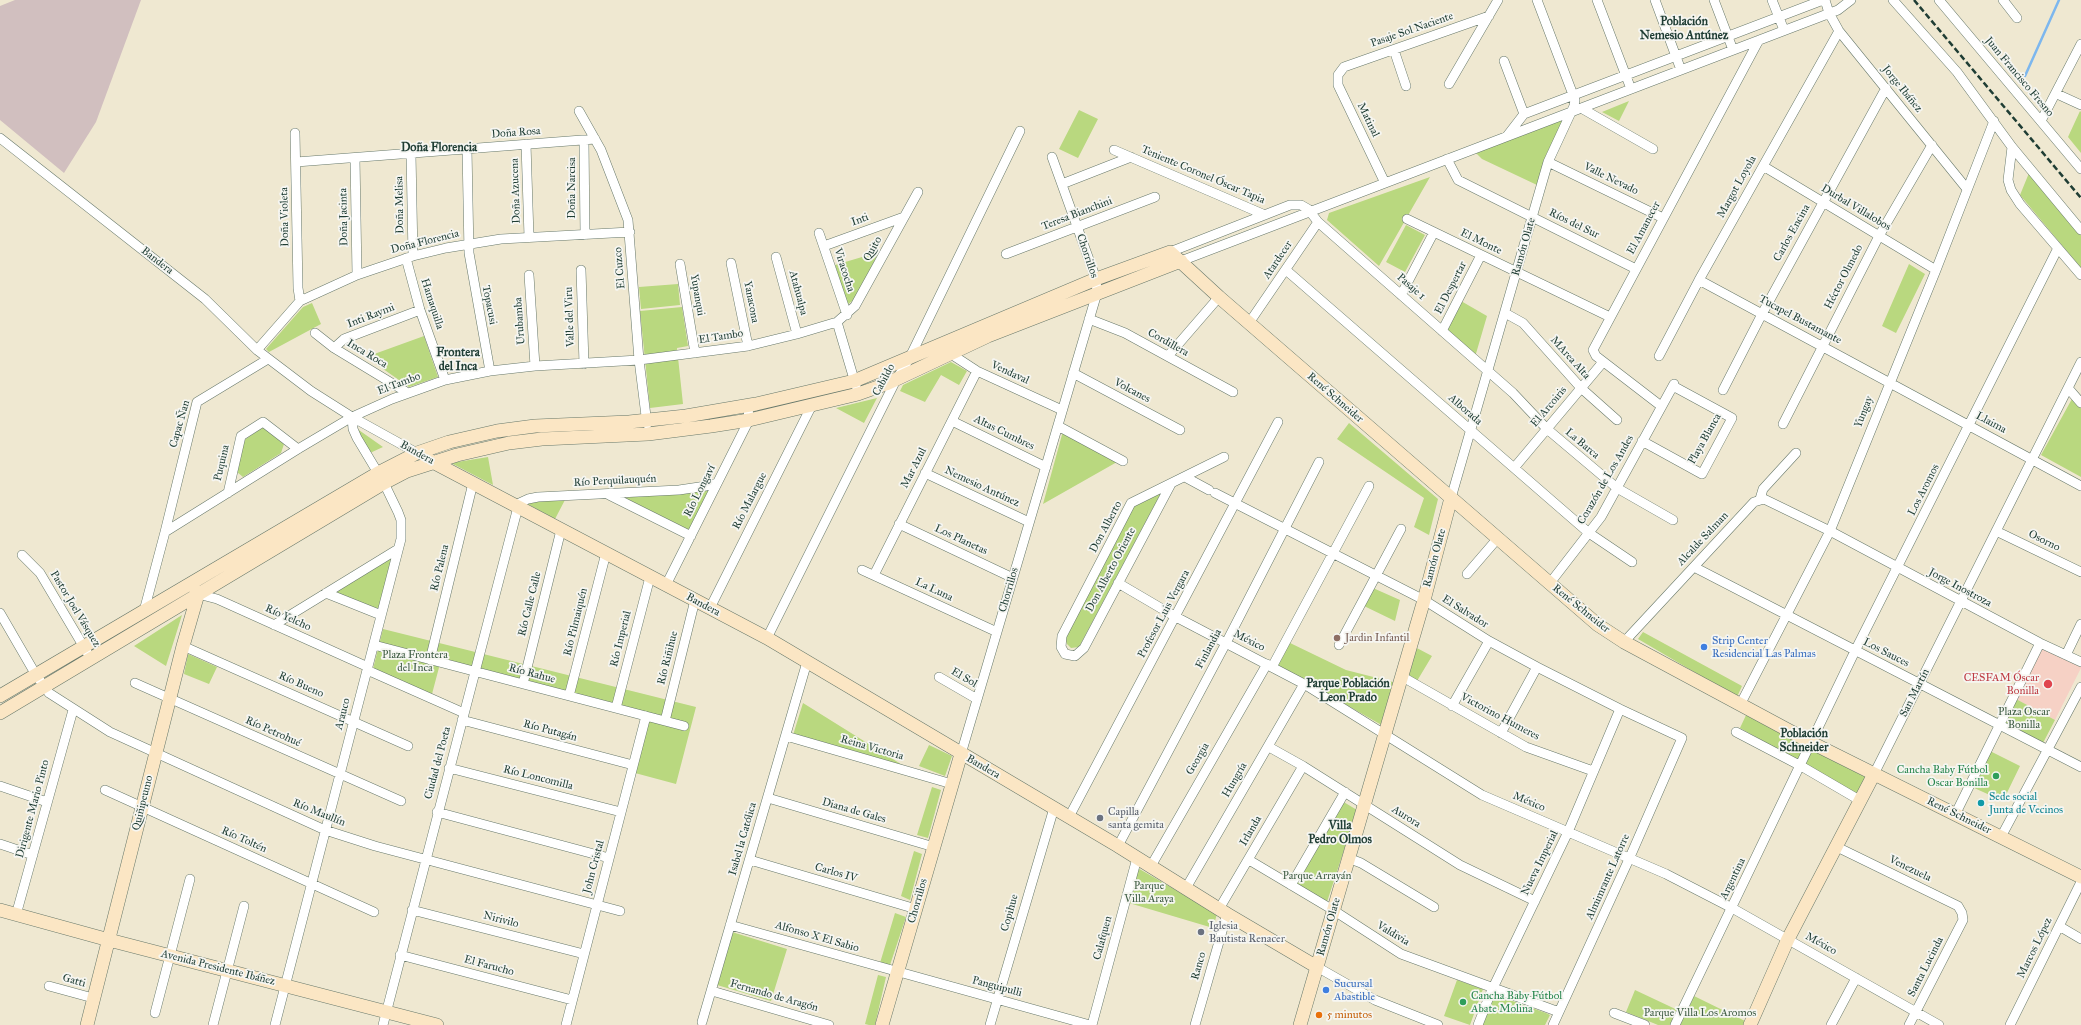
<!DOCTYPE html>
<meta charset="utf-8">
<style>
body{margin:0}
canvas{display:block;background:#efe8d1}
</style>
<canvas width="2081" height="1025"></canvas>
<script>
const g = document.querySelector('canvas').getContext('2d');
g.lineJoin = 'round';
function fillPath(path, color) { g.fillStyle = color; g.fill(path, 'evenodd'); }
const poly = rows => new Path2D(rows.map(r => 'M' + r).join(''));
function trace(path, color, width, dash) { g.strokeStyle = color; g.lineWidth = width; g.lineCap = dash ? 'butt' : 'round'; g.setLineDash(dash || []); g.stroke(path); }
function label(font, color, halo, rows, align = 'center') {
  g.font = font + ' "IM FELL Great Primer",serif'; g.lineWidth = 3.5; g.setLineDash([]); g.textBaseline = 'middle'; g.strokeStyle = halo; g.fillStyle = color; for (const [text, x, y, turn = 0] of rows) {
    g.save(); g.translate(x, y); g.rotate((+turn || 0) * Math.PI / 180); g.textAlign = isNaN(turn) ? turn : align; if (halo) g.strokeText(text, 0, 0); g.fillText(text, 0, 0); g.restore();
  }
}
fillPath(poly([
 [2042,645,2081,665,2081,668,2055,720,2016,699]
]), '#f6d1c5');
fillPath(poly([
 [15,0,141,0,96,122,64,173,0,120,0,6]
]), '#d1bfbf');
fillPath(poly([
 [1629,101,1619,121,1602,112],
 [1079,110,1098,119,1078,158,1059,149],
 [2080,111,2081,112,2081,153,2068,137],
 [1564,119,1546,155,1537,185,1482,159,1476,153],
 [2029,173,2081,234,2081,268,2020,195],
 [1430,177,1379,266,1327,220,1329,213],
 [1406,225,1425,235,1405,272,1386,262],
 [879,252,855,299,847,305,835,265],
 [1909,264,1925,274,1896,333,1882,326],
 [678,284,680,305,641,309,639,287],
 [1461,301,1487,316,1475,357,1446,332],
 [312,303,321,324,269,352,266,349,303,307],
 [682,307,688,346,677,348,683,404,650,408,640,311],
 [424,336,438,377,409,387,366,357],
 [951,362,967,371,959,385,941,375,925,402,900,391,903,385],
 [2073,397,2081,406,2081,477,2041,455],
 [877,398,864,423,836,408],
 [1349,423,1438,499,1429,535,1414,527,1424,498,1337,439],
 [263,427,284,444,281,453,243,477,237,472,243,441],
 [356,428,383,447,370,453],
 [1063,431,1117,462,1043,504],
 [488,457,493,485,451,463],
 [709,490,688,532,621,498],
 [1161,493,1079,647,1071,648,1067,644,1065,637,1133,505],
 [566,498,555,519,524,502],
 [392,557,379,610,333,592],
 [1373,588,1400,600,1395,621,1364,606],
 [182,615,166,666,134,646],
 [383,629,696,707,676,784,635,773,650,715,441,660,432,694,373,669],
 [1643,632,1742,686,1737,697,1638,639],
 [1288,642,1346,670,1393,682,1385,727,1277,665],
 [1413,646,1432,656,1417,681,1405,673],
 [188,654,217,667,209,684,184,674],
 [2016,699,2055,720,2043,743,2004,724],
 [803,703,904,766,793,735],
 [1747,713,1867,775,1857,795,1740,728],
 [929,745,952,756,945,776,919,766],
 [1990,751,2020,766,2003,801,1972,787],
 [932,787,941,790,928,838,917,835],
 [1342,801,1357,810,1327,902,1293,883],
 [914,851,922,854,910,900,901,896],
 [1136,867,1217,914,1213,928,1129,903],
 [895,913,906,917,890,965,880,963],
 [732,932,787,949,771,1001,717,985],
 [878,975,886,977,875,1025,869,1025,865,1024],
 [1457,980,1483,989,1470,1025,1444,1016],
 [1635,990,1686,1014,1694,996,1745,1021,1744,1025,1658,1025,1626,1012],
 [1493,994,1546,1013,1550,1015,1545,1025,1479,1025]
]), '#b9d87f');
trace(poly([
 [2025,76,2059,0]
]), '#7db7ee', 2.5);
const street = poly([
 [1597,0,1631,89],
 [1655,0,1681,70],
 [1714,0,1733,50],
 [1772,0,1784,30],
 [1825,0,1829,13,1839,31,1967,189],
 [1893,0,1957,72,2012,147,2081,230],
 [1939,0,2081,169],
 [2003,0,2017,18],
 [1394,50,1406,86],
 [1504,61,1524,114],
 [1449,84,1498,0],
 [2057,94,2081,105],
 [1581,108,1653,149],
 [579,111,601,150,628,220,639,360,647,424],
 [2041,121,2081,44],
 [295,133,298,288,300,301],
 [1507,136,1524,114,1823,0],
 [0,138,205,299,257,350,311,391,352,417,417,453],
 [584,140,585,235],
 [526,144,529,237],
 [2012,147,2008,180,2011,190,2020,204,2081,275],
 [467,149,469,253,490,371],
 [1114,150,1265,215],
 [411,154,413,256],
 [355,158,357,275],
 [1447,159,1458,180,1636,269],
 [296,162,595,139],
 [1548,162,1663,218],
 [1763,166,1936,270],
 [1385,183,1338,85,1338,75,1344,67,1489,16],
 [1062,184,1131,157],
 [1407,219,1610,317],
 [1318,222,1513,393,1547,429,1617,488,1673,520],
 [819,233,847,315],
 [824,246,904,217],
 [1170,252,1290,205,1301,205,1308,209,1318,222,1249,323],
 [1006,254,1155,197],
 [776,257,797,334],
 [406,258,420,310,445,380],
 [1181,261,1838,10,1851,0],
 [731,263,748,346],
 [680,264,695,353],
 [581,270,584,364],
 [1286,270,1589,533,1632,562],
 [529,275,535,366],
 [1699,280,2081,486],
 [1401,295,1434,232],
 [1505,313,1523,323,1581,388,1617,420],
 [1089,319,1125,333,1233,392],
 [837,322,856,386],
 [1442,331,1481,255],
 [315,333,334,348,408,393],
 [334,348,344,339,420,310],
 [257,350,300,301,357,275,413,256,446,248,501,239,630,232],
 [951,354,977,371,1062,410],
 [1168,356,1219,297],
 [1659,356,1699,280,1839,31],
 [1073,373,1180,430],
 [2068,388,2081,403],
 [1723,390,1762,314,1886,88],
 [1661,406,1596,356,1593,350,1759,40],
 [952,421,1046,467],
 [1783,424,1879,236,1932,145],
 [1058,426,1123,461],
 [1642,441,1702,474,1732,418,1673,386],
 [1514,468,1603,362],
 [925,473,1029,522],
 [1185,477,1209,490],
 [1171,484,1084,648,1075,656,1065,654,1061,647,1062,636,1131,503,1224,457],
 [228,493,241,436,263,422,298,449],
 [1215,493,1424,600,1489,641,1537,667,1620,709,1682,738,1630,857,1553,1025],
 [609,495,691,536],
 [1451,498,1548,162,1574,106,1575,100,1537,0],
 [1760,499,1763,489,1796,453],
 [515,505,528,499,538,497,679,490,706,486,717,483],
 [899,524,1013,578],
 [1996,531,2081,572],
 [165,532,298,449,352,417,392,399,445,380,490,371,535,366,639,360,748,346,797,334,837,322,855,306,918,192],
 [22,555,40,573,91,659],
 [1694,567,2081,767],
 [862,570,997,632],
 [1467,574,1498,538],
 [874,575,977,371],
 [1118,583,1176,617,1304,684,1482,795,1666,874,1732,908,1939,1025],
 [1550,583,1601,517,1674,384],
 [666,585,749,420,748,406],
 [326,593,381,615],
 [198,594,217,599,368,667],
 [710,608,812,405],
 [144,611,165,532,197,402,268,359],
 [0,613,36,675,49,693,110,732,325,830,375,846,620,911],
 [274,625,398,549],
 [767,638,896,380,909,359,1020,131],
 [1624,642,1754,502,1764,499,1830,531,2040,643,2081,662],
 [374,645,684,726],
 [1339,645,1401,529],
 [183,646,408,746],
 [2066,655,2081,624],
 [430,660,473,483],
 [1272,667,1369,486],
 [367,670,464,713],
 [1401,676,1526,747,1593,771],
 [939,677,977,699],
 [135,683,401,801],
 [523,684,561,530],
 [569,696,606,553],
 [1740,705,1830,531,1936,270,1994,121],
 [1452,706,1489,641],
 [616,708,650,577],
 [462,720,633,765],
 [665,721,695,600],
 [1736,732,1801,766,1861,801],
 [1501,733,1537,667],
 [786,736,952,784],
 [1269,747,1303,766,1460,865,1535,901],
 [961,754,1097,293,1096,279,1052,157],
 [449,768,621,812],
 [1874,774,2081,362],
 [0,786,47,802],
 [105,790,374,912],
 [768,798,934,847],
 [437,812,609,858],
 [1955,815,2040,643],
 [1069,817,1278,422],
 [2001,837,2081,687],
 [0,844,33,855],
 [1118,846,1226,643,1319,462],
 [1837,847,1958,906,1962,913,1963,920,1909,1025],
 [1348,858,1361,863,1434,907],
 [750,860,916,909],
 [1249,860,1333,910,1401,954,1559,1012],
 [1151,866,1267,664],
 [1291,885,1345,792],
 [1186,888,1304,684],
 [1219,909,1303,766],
 [412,910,584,954],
 [16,915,73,710],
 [730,925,1090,1025],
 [2059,926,2081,939],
 [400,955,572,1000],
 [1317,967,1375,1000,1438,1025],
 [49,986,93,998],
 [712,991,829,1025],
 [155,1013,190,879],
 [1614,1013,1645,1025],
 [702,1022,807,662],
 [213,1025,244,906],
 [275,1025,401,539,401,520,398,512,384,483,357,438,353,429,352,417],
 [383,1025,518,507],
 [566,1025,646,716],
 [990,1025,1054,808],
 [1092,1025,1137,858],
 [1195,1025,1227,914],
 [1478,1025,1491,992,1568,832,1620,709],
 [1675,1025,1855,651,2058,248],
 [1831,1025,1856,978],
 [2010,1025,2081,882]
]);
const secondary = poly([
 [429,460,767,638,1118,846,1227,914,1317,967],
 [0,696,378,473,417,453,449,442,497,431,535,426,629,422,686,416,756,404,854,381,1096,279,1170,252,1219,297,1598,625,1624,642,1812,743,2081,877],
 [0,713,384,483,407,471,457,455,509,443,542,439,648,434,711,426,749,420,858,394,886,384,988,336,1181,261],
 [0,910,109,940,437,1025],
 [87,1025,183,646,198,594,196,591],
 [882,1025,961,754],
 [1300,1025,1424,600,1451,498],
 [1750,1025,1788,939,1874,774]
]);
trace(street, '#68796b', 10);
trace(secondary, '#68796b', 14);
trace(street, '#fff', 9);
trace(secondary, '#fbe6c4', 13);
trace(poly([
 [1914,0,2081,198]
]), '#1f3d34', 2.5, [6, 3]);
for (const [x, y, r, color] of [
 [1337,638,4,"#8d6e63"],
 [1704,647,4,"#3f7fe0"],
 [2048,684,5,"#e0444e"],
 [1996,776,4,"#2e9e5b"],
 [1981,803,4,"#0f9aa8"],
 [1100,818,4,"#6b7280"],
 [1201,932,4,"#6b7280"],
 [1326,990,4,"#3f7fe0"],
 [1463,1002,4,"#2e9e5b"],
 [1319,1015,4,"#e8710a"]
]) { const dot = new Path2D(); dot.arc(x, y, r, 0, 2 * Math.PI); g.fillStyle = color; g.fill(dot); trace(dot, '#f6f6f2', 1.5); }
label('11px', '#1f3d34', '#f6f6f2', [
 ["Pasaje Sol Naciente",1412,30,-19],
 ["Juan Francisco Fresno",2019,77,50],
 ["Jorge Ibáñez",1902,89,51],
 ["Matinal",1368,120,64],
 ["Doña Rosa",516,133,-4],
 ["Teniente Coronel Óscar Tapia",1203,175,23],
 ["Valle Nevado",1611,179,26],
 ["Margot Loyola",1737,187,-61],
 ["Doña Narcisa",572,188,-90],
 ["Doña Azucena",516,191,-92],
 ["Doña Melisa",400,205,-91],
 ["Durbal Villalobos",1856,208,31],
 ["Teresa Bianchini",1077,214,-21],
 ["Doña Violeta",285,217,-91],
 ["Doña Jacinta",344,217,-91],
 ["Inti",860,220,-20],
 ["Ríos del Sur",1574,224,26],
 ["El Amanecer",1644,228,-62],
 ["Carlos Encina",1792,233,-61],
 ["Doña Florencia",425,242,-14],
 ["El Monte",1481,242,26],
 ["Ramón Olate",1524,247,-74],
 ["Quito",873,249,-61],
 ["Chorrillos",1087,256,71],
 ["Atardecer",1278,260,-56],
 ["Bandera",157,261,38],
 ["El Cuzco",620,268,-95],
 ["Viracocha",844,270,72],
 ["Héctor Olmedo",1844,277,-63],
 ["Pasaje 1",1411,287,41],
 ["El Despertar",1451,288,-63],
 ["Atahualpa",798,293,75],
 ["Yupanqui",697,295,80],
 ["Yanacona",751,302,79],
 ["Hamaquilla",432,304,72],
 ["Topacusi",489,305,79],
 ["Inti Raymi",371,316,-21],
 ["Valle del Viru",570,317,-92],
 ["Tucapel Bustamante",1800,320,28],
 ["Urubamba",520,321,-94],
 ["El Tambo",721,337,-9],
 ["Cordillera",1168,343,29],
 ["Inca Roca",367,354,31],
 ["MArea Alta",1570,358,48],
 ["Vendaval",1010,373,25],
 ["Cabildo",884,380,-62],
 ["El Tambo",399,384,-21],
 ["Volcanes",1132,391,28],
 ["René Schneider",1335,398,41],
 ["El Arcoiris",1549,407,-50],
 ["Alborada",1465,410,41],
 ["Yungay",1864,412,-68],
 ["Llaima",1991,423,28],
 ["Capac Ñan",180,424,-74],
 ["Altas Cumbres",1004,433,26],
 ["Playa Blanca",1705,439,-61],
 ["La Barca",1582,444,40],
 ["Bandera",417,453,29],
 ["Puquina",222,463,-77],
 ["Mar Azul",914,468,-63],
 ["Corazón de Los Andes",1606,480,-60],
 ["Río Perquilauquén",615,481,-3],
 ["Nemesio Antúnez",982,487,25],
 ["Los Aromos",1924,490,-63],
 ["Río Longaví",700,491,-63],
 ["Río Malargue",750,501,-63],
 ["Don Alberto",1106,527,-62],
 ["Alcalde Salman",1703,539,-47],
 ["Los Planetas",961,540,25],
 ["Osorno",2044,541,26],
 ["Ramón Olate",1435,558,-75],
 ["Río Palena",440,568,-76],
 ["Don Alberto Oriente",1111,570,-62],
 ["Jorge Inostroza",1960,588,28],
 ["La Luna",934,590,25],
 ["Chorrillos",1009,590,-74],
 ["Río Calle Calle",530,604,-76],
 ["Bandera",703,605,28],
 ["Pastor Joel Vásquez",75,609,59],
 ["René Schneider",1581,609,39],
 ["El Salvador",1465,612,32],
 ["Profesor Luis Vergara",1164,614,-62],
 ["Río Yelcho",288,618,24],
 ["Río Pilmaiquén",576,622,-76],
 ["Río Imperial",621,639,-76],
 ["México",1249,641,27],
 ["Finlandia",1209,649,-62],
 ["Los Sauces",1886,653,27],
 ["Río Riñihue",668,658,-76],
 ["Río Rahue",532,674,15],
 ["El Sol",964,678,30],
 ["Río Bueno",301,685,24],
 ["San Martín",1915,693,-63],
 ["Arauco",343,714,-75],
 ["Victorino Humeres",1500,717,28],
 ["Río Putagán",550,731,15],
 ["Río Petrohué",273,732,24],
 ["Reina Victoria",872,748,16],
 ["Georgia",1198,759,-60],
 ["Ciudad del Poeta",438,763,-75],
 ["Bandera",983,767,30],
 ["Río Loncomilla",538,778,14],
 ["Hungría",1235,780,-60],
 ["México",1529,802,23],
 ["Quiñipeumo",143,803,-76],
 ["Dirigente Mario Pinto",33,809,-75],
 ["Diana de Gales",854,811,16],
 ["Río Maullín",319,813,22],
 ["René Schneider",1959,816,26],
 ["Aurora",1406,817,32],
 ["Irlanda",1251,831,-60],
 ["Isabel la Católica",743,839,-74],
 ["Río Toltén",244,840,24],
 ["Nueva Imperial",1540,863,-64],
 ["John Cristal",594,867,-75],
 ["Venezuela",1910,869,26],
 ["Carlos IV",836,873,16],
 ["Almimrante Latorre",1608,877,-66],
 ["Argentina",1733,879,-64],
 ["Chorrillos",918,901,-74],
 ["Copihue",1010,913,-74],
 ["Nirivilo",501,920,15],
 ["Ramón Olate",1329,927,-74],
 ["Valdivia",1393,934,31],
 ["Alfonso X El Sabio",817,937,16],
 ["Calafquen",1103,938,-75],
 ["México",1821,944,29],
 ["Marcos López",2035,948,-64],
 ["El Farucho",489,966,15],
 ["Ranco",1199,966,-74],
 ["Santa Lucinda",1926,967,-63],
 ["Avenida Presidente Ibáñez",218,968,14],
 ["Gatti",74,981,15],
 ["Panguipulli",997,987,15],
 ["Fernando de Aragón",774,996,16]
]);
label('11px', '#785e54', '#f6f6f2', [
 ["Jardin Infantil",1345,638]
], 'left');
label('11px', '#366cbe', '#f6f6f2', [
 ["Strip Center",1712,641],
 ["Residencial Las Palmas",1712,654],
 ["Sucursal",1334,984],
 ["Abastible",1334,997]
], 'left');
label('11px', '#3e5c43', '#f6f6f2', [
 ["Plaza Frontera",415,655],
 ["del Inca",415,668],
 ["Plaza Oscar",2024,712],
 ["Bonilla",2024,725],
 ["Parque Arrayán",1317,876],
 ["Parque",1149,886],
 ["Villa Araya",1149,899],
 ["Parque Villa Los Aromos",1700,1013]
]);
label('11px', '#be3a42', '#f6f6f2', [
 ["CESFAM Óscar",2039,678],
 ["Bonilla",2039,691]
], 'right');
label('11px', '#27864d', '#f6f6f2', [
 ["Cancha Baby Fútbol",1988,770],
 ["Oscar Bonilla",1988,783],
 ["Cancha Baby Fútbol",1471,996,"left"],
 ["Abate Molina",1471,1009,"left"]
], 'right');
label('11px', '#0d838f', '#f6f6f2', [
 ["Sede social",1989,797],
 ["Junta de Vecinos",1989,810]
], 'left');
label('11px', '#5b616d', '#f6f6f2', [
 ["Capilla",1108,812],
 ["santa gemita",1108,825],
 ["Iglesia",1209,926],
 ["Bautista Renacer",1209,939]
], 'left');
label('11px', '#c56008', '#f6f6f2', [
 ["5 minutos",1327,1015]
], 'left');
label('bold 12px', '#1f3d34', '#f6f6f2', [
 ["Población",1684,22],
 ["Nemesio Antúnez",1684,36],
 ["Doña Florencia",439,148],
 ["Frontera",458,353],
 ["del Inca",458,367],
 ["Parque Población",1348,684],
 ["Leon Prado",1348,698],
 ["Población",1804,734],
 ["Schneider",1804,748],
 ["Villa",1340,826],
 ["Pedro Olmos",1340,840]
]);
</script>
